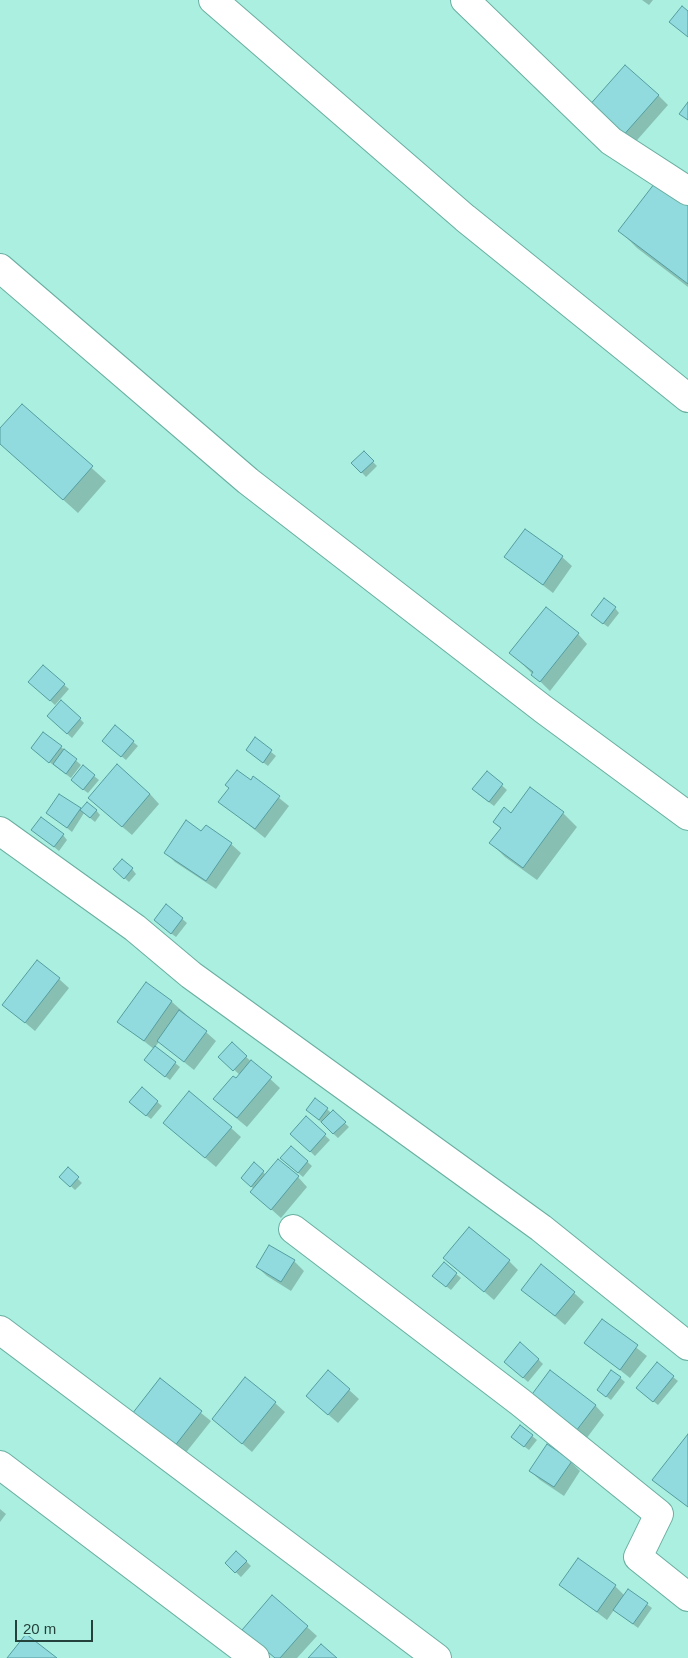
<!DOCTYPE html>
<style>
body{margin:0}
#map{position:relative;width:688px;height:1658px;overflow:hidden;background:#aaefe0;font-family:Helvetica,sans-serif}
canvas{display:block}
.scale{position:absolute;left:15px;top:1620px;width:78px;height:22px;box-sizing:border-box;border:2px solid #24413b;border-top:0;padding-left:6px;font-size:15px;line-height:18px;white-space:nowrap;color:#24413b;-webkit-text-stroke:4px #aaefe0;paint-order:stroke}
</style>
<div id="map">
<canvas width="688" height="1658"></canvas>
<div class="scale">20 m</div>
</div>
<script>
const g = document.querySelector('canvas').getContext('2d');
g.lineJoin = 'round';
function fillPath(path, color) { g.fillStyle = color; g.fill(path, 'evenodd'); }
const poly = rows => new Path2D(rows.map(r => 'M' + r).join(''));
function trace(path, color, width, dash) { g.strokeStyle = color; g.lineWidth = width; g.lineCap = dash ? 'butt' : 'round'; g.setLineDash(dash || []); g.stroke(path); }
fillPath(poly([
 [642,0,653,0,649,5],
 [658,95,668,105,631,147,598,117],
 [688,198,688,287,637,248,620,231],
 [22,405,106,481,78,513,0,443,0,430],
 [364,453,377,466,366,477,353,463],
 [506,557,562,557,572,566,553,593],
 [615,608,619,613,608,627,597,619],
 [578,634,587,644,550,691,511,653],
 [43,667,69,689,55,705,34,686],
 [80,719,84,723,72,738,53,721],
 [115,727,138,746,126,760,108,745],
 [255,739,276,756,268,766,252,754],
 [61,747,81,765,71,778,37,753],
 [487,772,507,790,494,806,478,794],
 [94,776,99,780,88,793,77,785],
 [254,778,289,806,265,838,220,802,230,789,251,782],
 [150,794,159,804,132,835,99,807],
 [80,809,96,810,100,815,95,822,84,813,72,832,48,813],
 [563,813,577,827,537,880,505,857,491,843,501,829,495,822,512,814],
 [33,830,63,835,67,840,59,851],
 [202,832,231,844,241,853,216,889,175,862,166,853],
 [114,869,132,869,136,874,129,882],
 [167,906,187,923,176,937,160,925],
 [59,979,69,988,35,1031,4,1005],
 [146,984,172,1002,216,1041,194,1070,159,1042,155,1047,180,1067,170,1080,150,1065,154,1049,118,1021],
 [232,1044,280,1088,247,1127,224,1108,240,1075,220,1057],
 [142,1089,162,1106,151,1119,135,1107],
 [327,1109,331,1113,333,1112,349,1127,338,1138,312,1114],
 [306,1118,330,1140,315,1156,296,1138],
 [164,1123,231,1128,241,1137,216,1167],
 [291,1147,312,1166,303,1177,286,1163],
 [68,1169,82,1183,75,1190,60,1176],
 [263,1172,266,1175,298,1177,307,1187,281,1218,252,1192,254,1189,247,1183],
 [445,1258,509,1261,518,1270,494,1300],
 [294,1261,304,1271,291,1291,267,1276,257,1267],
 [456,1274,461,1278,451,1290,438,1280],
 [523,1289,574,1293,584,1302,565,1325],
 [602,1321,647,1356,630,1378,586,1343],
 [538,1359,543,1364,528,1382,510,1366],
 [612,1371,625,1382,611,1400,603,1394],
 [673,1377,678,1381,658,1405,642,1392],
 [160,1380,211,1421,184,1455,143,1423],
 [349,1390,359,1399,338,1423,317,1405],
 [275,1403,285,1412,252,1452,213,1419],
 [595,1405,604,1415,586,1439,541,1406],
 [532,1436,537,1440,529,1450,517,1441],
 [571,1462,580,1471,564,1496,540,1480,530,1471],
 [0,1509,6,1514,0,1522],
 [237,1552,251,1566,241,1577,226,1563],
 [579,1560,615,1586,625,1596,629,1591,652,1608,638,1628,614,1610,607,1620,561,1585],
 [307,1627,317,1636,297,1658,275,1658,253,1639]
]), '#0003');
const building = poly([
 [682,6,688,11,688,37,669,22,682,6],
 [625,65,659,95,621,138,587,108,625,65],
 [688,102,688,120,679,114,688,102],
 [661,175,688,196,688,284,618,231,661,175],
 [22,404,93,466,63,500,0,444,0,428,22,404],
 [364,451,374,461,361,473,351,463,364,451],
 [525,529,563,556,543,585,504,557,525,529],
 [604,598,616,607,603,624,591,615,604,598],
 [546,607,579,633,540,682,531,675,533,672,509,653,546,607],
 [43,665,65,684,50,701,28,682,43,665],
 [61,700,81,718,67,734,47,716,61,700],
 [115,725,134,741,121,757,102,741,115,725],
 [43,732,62,746,49,763,31,748,43,732],
 [255,737,272,750,263,763,246,750,255,737],
 [64,749,77,759,66,774,53,764,64,749],
 [117,764,150,794,122,827,88,798,117,764],
 [83,765,95,775,83,790,71,780,83,765],
 [237,770,251,780,253,776,280,796,255,829,218,802,229,788,225,785,237,770],
 [487,771,503,784,489,802,472,789,487,771],
 [530,787,564,812,523,868,489,843,501,828,493,822,504,807,511,813,530,787],
 [59,794,81,808,67,828,46,813,59,794],
 [87,802,97,810,90,818,80,810,87,802],
 [41,817,64,834,54,847,31,830,41,817],
 [186,820,201,831,206,825,232,843,206,881,164,853,186,820],
 [122,859,133,868,124,879,113,869,122,859],
 [166,904,183,918,171,934,154,920,166,904],
 [37,960,60,978,25,1023,2,1005,37,960],
 [146,982,172,1001,144,1041,117,1022,146,982],
 [179,1010,207,1031,184,1062,157,1041,179,1010],
 [232,1042,247,1056,233,1071,218,1057,232,1042],
 [155,1046,176,1062,165,1077,144,1060,155,1046],
 [251,1060,272,1077,237,1118,213,1099,233,1076,236,1078,251,1060],
 [142,1087,158,1101,146,1116,129,1102,142,1087],
 [189,1091,232,1127,205,1158,163,1123,189,1091],
 [315,1098,328,1108,319,1120,306,1110,315,1098],
 [333,1110,346,1122,333,1134,321,1122,333,1110],
 [306,1116,326,1134,310,1152,290,1134,306,1116],
 [291,1146,308,1161,298,1173,280,1158,291,1146],
 [278,1159,299,1176,271,1210,250,1192,278,1159],
 [254,1162,264,1171,251,1187,241,1178,254,1162],
 [68,1167,79,1177,70,1187,59,1177,68,1167],
 [469,1227,510,1260,484,1292,443,1258,469,1227],
 [269,1245,295,1260,281,1282,256,1267,269,1245],
 [444,1262,457,1273,446,1287,432,1276,444,1262],
 [541,1264,575,1292,555,1316,521,1290,541,1264],
 [602,1319,638,1345,620,1370,584,1343,602,1319],
 [520,1342,539,1359,523,1378,504,1362,520,1342],
 [657,1362,674,1376,653,1402,636,1388,657,1362],
 [328,1370,350,1389,328,1415,306,1396,328,1370],
 [550,1370,596,1405,576,1431,530,1397,550,1370],
 [611,1370,621,1377,606,1397,597,1390,611,1370],
 [245,1377,276,1402,242,1444,212,1419,245,1377],
 [160,1378,202,1411,174,1447,132,1414,160,1378],
 [520,1425,533,1435,524,1447,511,1437,520,1425],
 [688,1434,688,1507,652,1480,688,1434],
 [547,1444,572,1461,554,1487,529,1471,547,1444],
 [236,1551,247,1561,235,1573,225,1563,236,1551],
 [578,1558,616,1585,597,1612,559,1585,578,1558],
 [628,1589,648,1603,633,1624,613,1610,628,1589],
 [272,1595,308,1626,280,1658,275,1658,242,1630,272,1595],
 [26,1634,57,1658,7,1658,26,1634],
 [321,1644,337,1658,308,1658,321,1644]
]);
fillPath(building, '#91dadd');
trace(building, '#549da0', 1);
const minor = poly([
 [213,0,465,218,688,398],
 [465,0,611,141,688,191],
 [0,268,248,481,543,709,688,816],
 [0,831,135,928,191,975,541,1228,688,1346],
 [293,1229,520,1402,659,1514,638,1557,688,1597],
 [0,1330,437,1658],
 [0,1465,255,1658]
]);
trace(minor, '#6aaea1', 30);
trace(minor, '#fff', 28);
</script>
